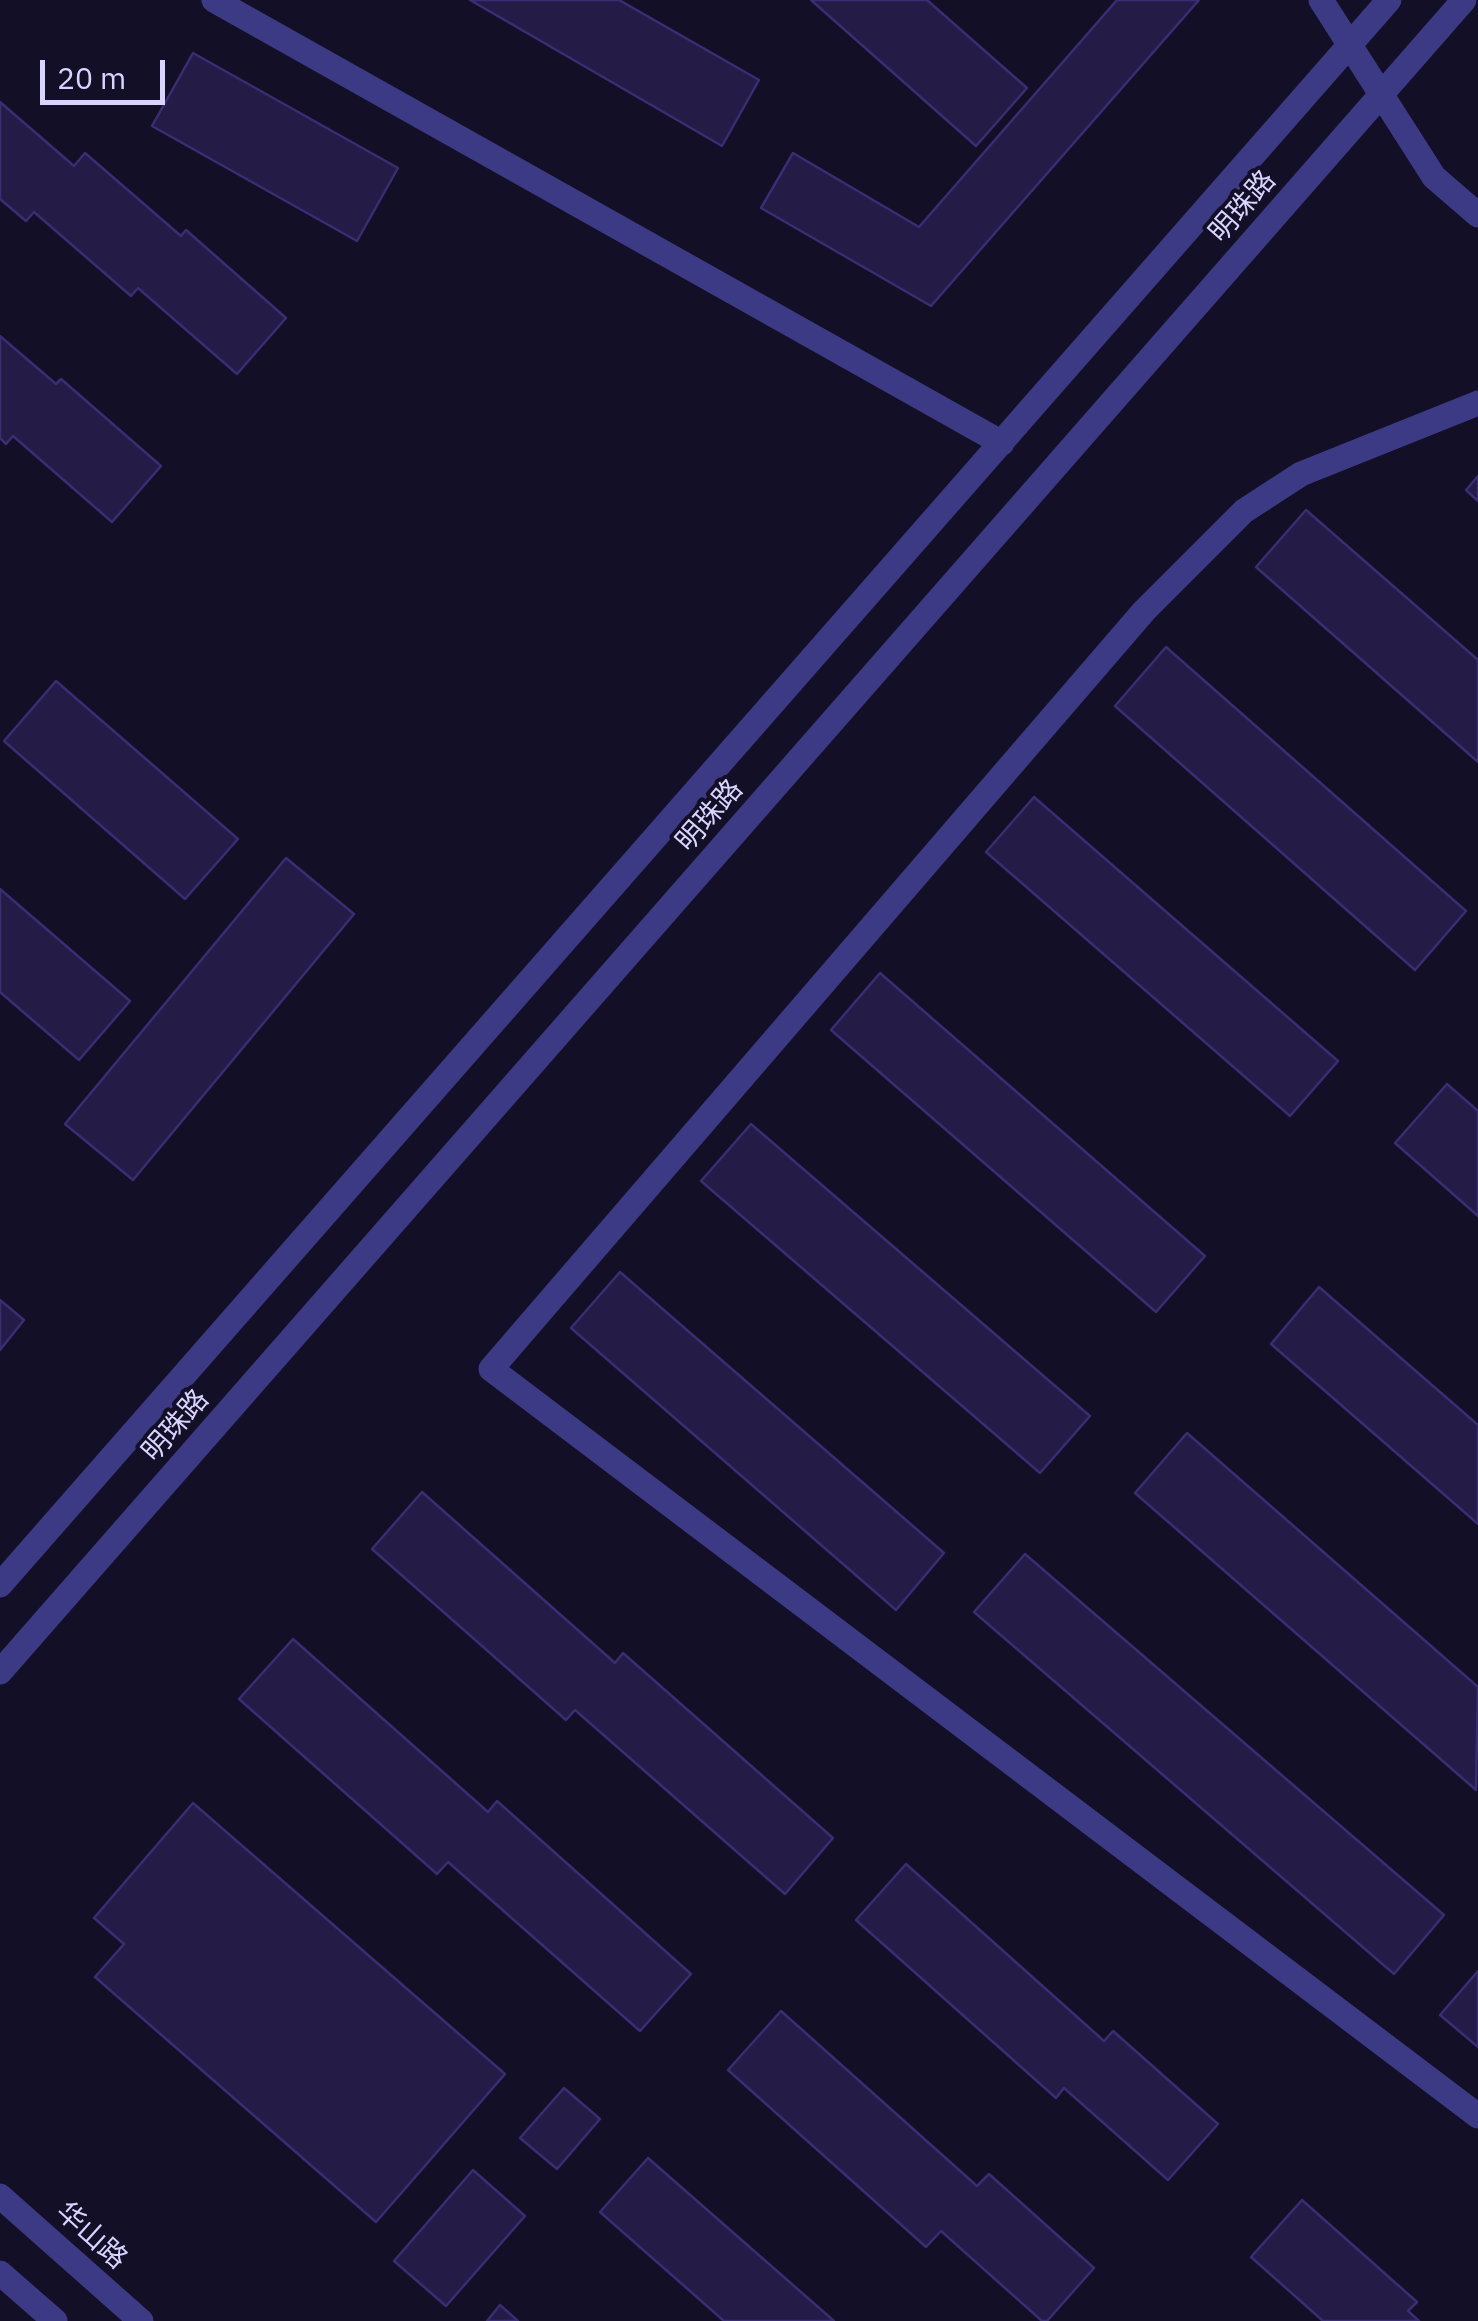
<!DOCTYPE html>
<meta charset="utf-8">
<style>
body{margin:0}
#map{position:relative;width:1478px;height:2321px;overflow:hidden;background:#130f26;font-family:"IBM Plex Sans",sans-serif}
canvas{display:block}
.scale{position:absolute;left:40px;top:60px;width:125px;height:45px;box-sizing:border-box;border:5px solid #d9d4ff;border-top:0;padding-left:12px;font-size:30px;line-height:35px;white-space:nowrap;color:#d9d4ff;-webkit-text-stroke:8px #130f26;paint-order:stroke}
</style>
<div id="map">
<canvas width="1478" height="2321"></canvas>
<div class="scale">20 m</div>
</div>
<script>
const g = document.querySelector('canvas').getContext('2d');
g.lineJoin = 'round';
function fillPath(path, color) { g.fillStyle = color; g.fill(path, 'evenodd'); }
const poly = rows => new Path2D(rows.map(r => 'M' + r).join(''));
function trace(path, color, width, dash) { g.strokeStyle = color; g.lineWidth = width; g.lineCap = dash ? 'butt' : 'round'; g.setLineDash(dash || []); g.stroke(path); }
function label(font, color, halo, rows, align = 'center') {
  g.font = font + ' "IBM Plex Sans","Noto Sans SC",sans-serif'; g.lineWidth = 8; g.setLineDash([]); g.textBaseline = 'middle'; g.strokeStyle = halo; g.fillStyle = color; for (const [text, x, y, turn = 0] of rows) {
    g.save(); g.translate(x, y); g.rotate((+turn || 0) * Math.PI / 180); g.textAlign = isNaN(turn) ? turn : align; if (halo) g.strokeText(text, 0, 0); g.fillText(text, 0, 0); g.restore();
  }
}
const building = poly([
 [470,0,619,0,759,80,722,146,470,0],
 [811,0,927,0,1027,88,976,146,811,0],
 [1117,0,1199,0,931,306,761,208,793,153,919,227,1117,0],
 [193,53,398,168,357,241,152,126,193,53],
 [0,102,74,166,85,153,181,236,186,230,286,318,237,374,138,288,131,296,34,212,26,221,0,199,0,102],
 [0,336,56,384,61,379,161,466,112,522,13,436,6,444,0,438,0,336],
 [1478,476,1478,501,1466,490,1478,476],
 [1306,510,1478,660,1478,762,1256,567,1306,510],
 [1166,647,1466,911,1415,970,1115,706,1166,647],
 [56,681,238,839,185,899,4,741,56,681],
 [1034,797,1338,1061,1290,1116,986,852,1034,797],
 [286,858,354,914,133,1180,65,1124,286,858],
 [0,889,130,1001,79,1060,0,992,0,889],
 [880,973,1205,1256,1156,1312,831,1030,880,973],
 [1447,1084,1478,1111,1478,1216,1395,1143,1447,1084],
 [751,1124,1090,1416,1040,1473,701,1181,751,1124],
 [620,1272,944,1553,896,1610,571,1328,620,1272],
 [1319,1287,1478,1425,1478,1524,1271,1344,1319,1287],
 [0,1300,24,1320,0,1350,0,1300],
 [1187,1433,1478,1687,1476,1790,1135,1493,1187,1433],
 [422,1492,615,1663,623,1653,833,1838,785,1894,575,1710,566,1720,372,1549,422,1492],
 [1025,1554,1444,1915,1394,1974,974,1612,1025,1554],
 [293,1639,488,1812,497,1801,691,1974,640,2031,448,1862,437,1874,239,1699,293,1639],
 [193,1803,505,2074,376,2222,95,1977,124,1944,94,1918,193,1803],
 [906,1864,1104,2041,1113,2031,1218,2124,1168,2180,1064,2088,1056,2098,856,1920,906,1864],
 [1478,1971,1478,2047,1440,2015,1478,1971],
 [781,2011,977,2186,989,2174,1094,2268,1047,2321,1042,2321,941,2231,926,2247,728,2070,781,2011],
 [564,2088,600,2119,557,2169,520,2138,564,2088],
 [648,2158,834,2321,724,2321,600,2212,648,2158],
 [473,2170,525,2216,446,2306,394,2261,473,2170],
 [1302,2200,1417,2302,1408,2311,1419,2321,1323,2321,1251,2257,1302,2200],
 [500,2305,518,2321,487,2321,500,2305]
]);
fillPath(building, '#241b47');
trace(building, '#3b2d73', 2.5);
trace(poly([
 [214,0,1002,443],
 [1321,0,1434,177,1478,215],
 [1478,403,1301,474,1244,511,1144,611,491,1369,1478,2116],
 [0,1585,1389,0],
 [0,1672,1464,0],
 [0,2196,141,2321],
 [0,2273,55,2321]
]), '#3d3a85', 25);
label('28px', '#d9d4ff', '#130f26', [
 ["明珠路",1243,207,-49],
 ["明珠路",710,816,-49],
 ["明珠路",176,1426,-49],
 ["华山路",91,2236,42]
]);
</script>
